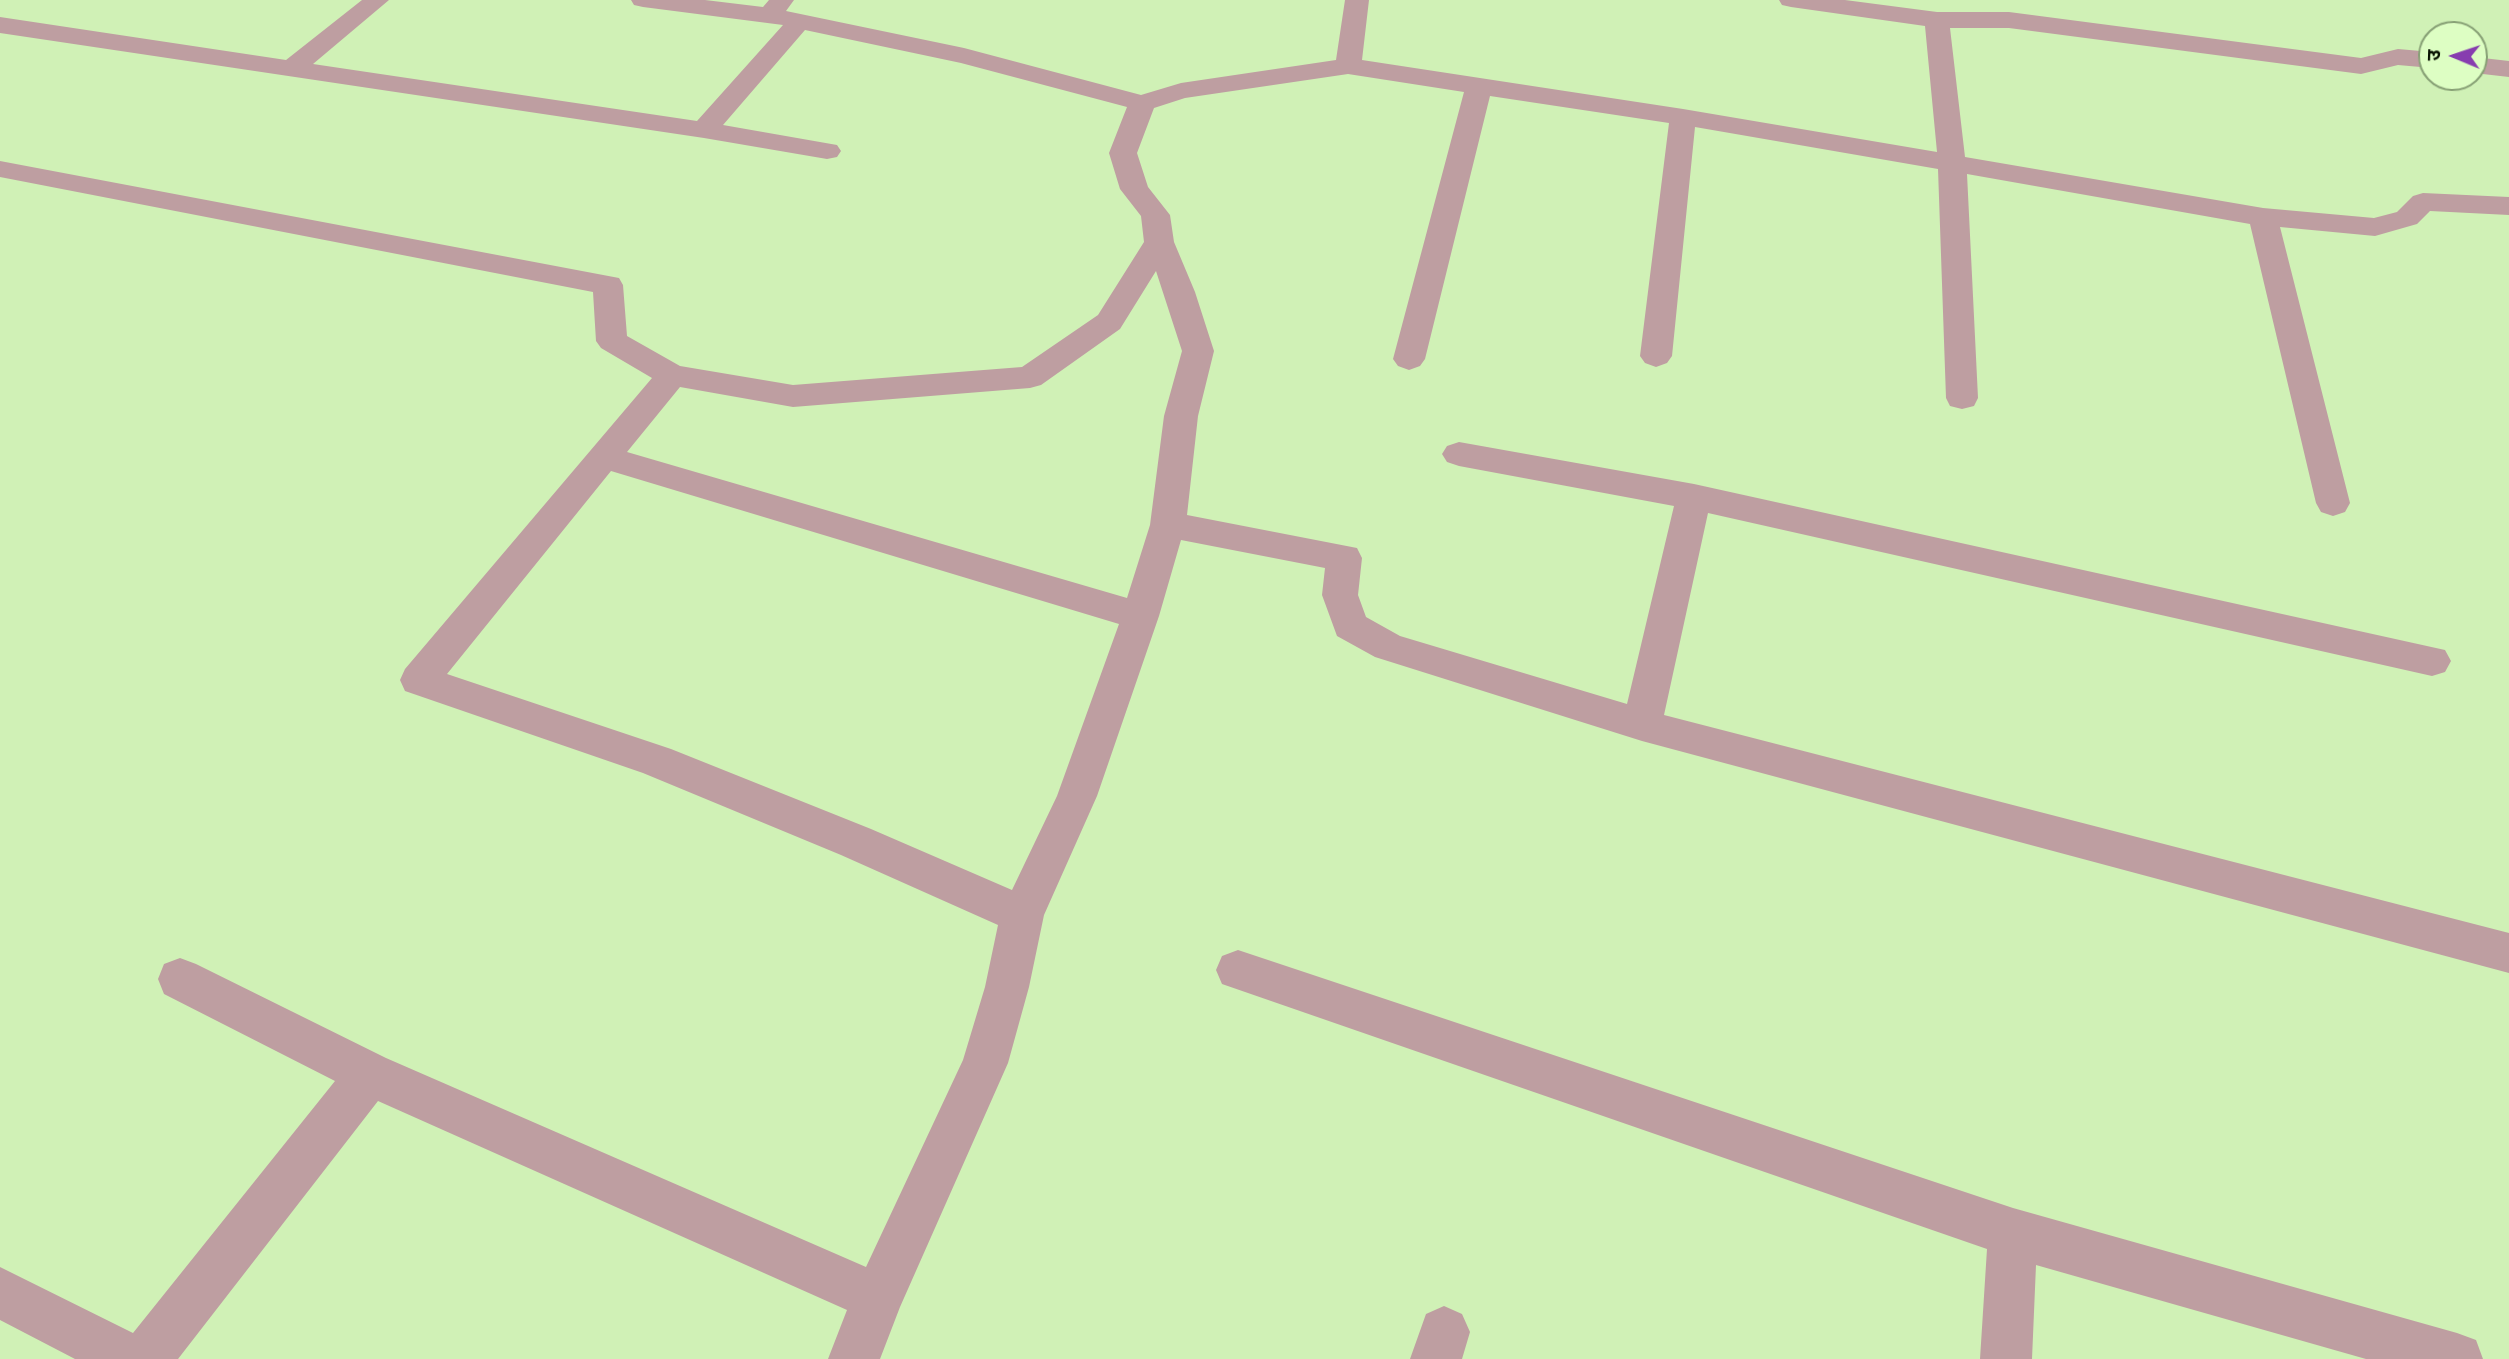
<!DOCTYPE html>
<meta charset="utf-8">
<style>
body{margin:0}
#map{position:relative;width:2509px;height:1359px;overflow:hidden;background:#d0f1b6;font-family:Rubik,"Noto Sans Devanagari",sans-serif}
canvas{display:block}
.north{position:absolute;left:2418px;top:21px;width:70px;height:70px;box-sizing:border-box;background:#ddfec3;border:2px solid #87a075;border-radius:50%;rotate:272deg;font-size:19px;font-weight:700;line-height:28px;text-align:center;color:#071201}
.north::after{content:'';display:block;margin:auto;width:24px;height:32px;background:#873daf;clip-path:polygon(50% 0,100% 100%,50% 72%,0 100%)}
</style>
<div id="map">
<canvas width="2509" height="1359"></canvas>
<div class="north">उ</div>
</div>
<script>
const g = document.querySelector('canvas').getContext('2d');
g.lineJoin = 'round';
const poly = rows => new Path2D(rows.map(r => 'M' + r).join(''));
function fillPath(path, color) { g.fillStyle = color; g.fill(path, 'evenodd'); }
fillPath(poly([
 [362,0,389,0,313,64,697,121,783,25,643,7,634,5,631,0,705,0,763,7,769,0,794,0,786,11,964,48,1141,95,1181,83,1336,60,1345,0,1369,0,1362,60,1683,109,1937,152,1925,26,1791,7,1782,5,1779,0,1845,0,1937,12,2009,12,2361,58,2398,49,2432,52,2432,68,2398,65,2361,74,2009,28,1950,28,1965,157,2263,208,2374,218,2397,212,2413,196,2423,193,2509,197,2509,215,2430,211,2417,224,2375,236,2280,227,2350,503,2345,512,2333,516,2321,512,2316,503,2250,224,1967,174,1978,398,1974,406,1962,409,1950,406,1946,398,1938,169,1695,127,1672,356,1667,363,1656,367,1645,363,1640,356,1669,123,1490,96,1425,359,1420,366,1409,370,1398,366,1393,359,1464,92,1348,74,1185,98,1154,108,1137,153,1148,187,1170,215,1174,242,1195,292,1214,351,1198,416,1187,515,1357,548,1362,558,1358,595,1366,617,1400,636,1627,704,1674,506,1459,466,1447,462,1442,454,1447,446,1459,442,1694,484,2445,650,2451,661,2445,672,2432,676,1708,513,1664,715,2509,933,2509,973,1642,741,1375,657,1337,636,1322,595,1325,568,1181,540,1159,616,1097,796,1044,915,1029,987,1008,1063,900,1307,880,1359,828,1359,847,1310,378,1101,178,1359,75,1359,0,1320,0,1267,133,1333,335,1081,164,994,158,979,164,964,180,958,196,964,386,1058,866,1267,963,1060,985,987,998,925,841,855,643,773,405,691,400,680,405,669,652,378,601,348,596,341,593,292,0,177,0,161,619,278,623,285,627,336,680,366,793,385,1022,367,1098,315,1144,242,1141,216,1120,189,1109,153,1127,107,961,63,805,30,723,125,837,145,841,151,837,157,827,159,704,138,0,33,0,17,286,60,362,0],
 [1156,271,1182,351,1164,416,1150,525,1127,598,627,452,680,387,793,407,1030,388,1041,385,1120,329,1156,271],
 [611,471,1119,624,1057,796,1012,890,871,829,671,749,447,674,611,471],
 [2474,57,2509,61,2509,77,2474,73,2474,57],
 [1238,950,2013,1208,2457,1333,2476,1340,2483,1359,2366,1359,2036,1265,2032,1359,1980,1359,1987,1249,1222,984,1216,970,1222,956,1238,950],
 [1444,1306,1462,1314,1470,1332,1462,1359,1410,1359,1426,1314,1444,1306]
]), '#be9ea1');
</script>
